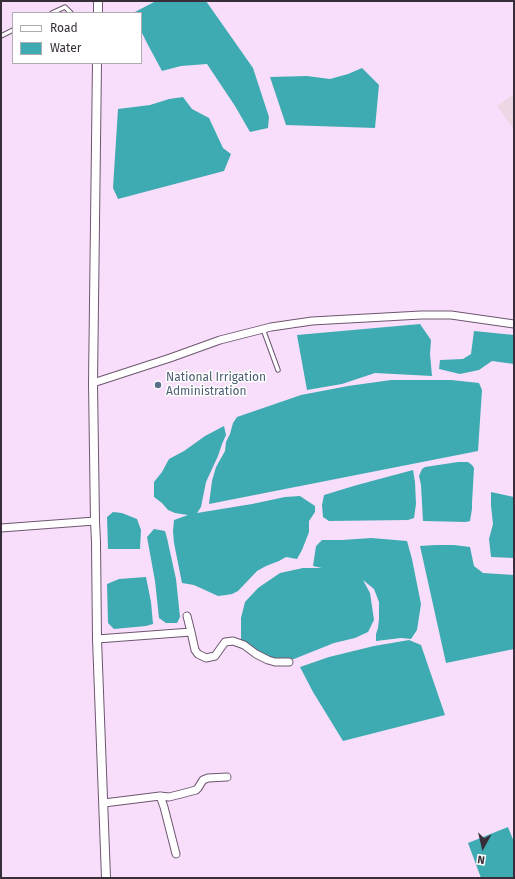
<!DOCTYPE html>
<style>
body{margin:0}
#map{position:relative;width:515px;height:879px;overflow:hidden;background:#f8defa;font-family:"Fira Sans",sans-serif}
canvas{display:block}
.frame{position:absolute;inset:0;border:2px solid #382e39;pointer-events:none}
.legend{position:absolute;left:12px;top:12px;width:130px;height:52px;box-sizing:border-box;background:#fff;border:1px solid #afabb0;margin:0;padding:5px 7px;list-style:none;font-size:12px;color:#382e39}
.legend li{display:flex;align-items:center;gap:8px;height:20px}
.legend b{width:20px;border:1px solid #afabb0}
.north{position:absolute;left:463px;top:827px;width:40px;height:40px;-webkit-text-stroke:3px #fff;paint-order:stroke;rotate:188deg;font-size:11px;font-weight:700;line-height:16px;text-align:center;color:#382e39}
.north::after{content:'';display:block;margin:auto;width:14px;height:18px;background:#382e39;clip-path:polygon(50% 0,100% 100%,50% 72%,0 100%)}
</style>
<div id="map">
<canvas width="515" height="879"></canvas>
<div class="frame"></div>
<ul class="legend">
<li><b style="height:5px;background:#fff"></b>Road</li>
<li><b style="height:11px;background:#3eabb3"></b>Water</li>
</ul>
<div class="north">N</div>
</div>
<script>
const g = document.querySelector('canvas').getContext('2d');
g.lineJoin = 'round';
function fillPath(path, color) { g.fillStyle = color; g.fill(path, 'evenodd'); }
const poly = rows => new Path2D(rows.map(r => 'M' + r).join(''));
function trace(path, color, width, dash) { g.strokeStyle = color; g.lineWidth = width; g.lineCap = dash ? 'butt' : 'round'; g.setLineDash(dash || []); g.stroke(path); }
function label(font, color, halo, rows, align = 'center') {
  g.font = font + ' "Fira Sans",sans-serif'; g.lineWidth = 3; g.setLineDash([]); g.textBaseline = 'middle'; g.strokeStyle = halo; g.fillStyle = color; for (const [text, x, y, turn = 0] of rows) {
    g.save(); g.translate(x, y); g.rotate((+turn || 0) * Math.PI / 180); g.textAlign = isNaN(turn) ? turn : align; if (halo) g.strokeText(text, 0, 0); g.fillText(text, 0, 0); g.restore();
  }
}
fillPath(poly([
 [514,94,514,130,497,106]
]), '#edd7e4');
fillPath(poly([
 [156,1,206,1,253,68,269,117,268,128,250,132,235,106,207,64,181,66,162,71,148,45,141,31,141,13,133,13],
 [362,68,379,85,375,128,286,125,270,77,307,76,330,79,348,74],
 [183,97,192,109,209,118,223,148,231,154,224,171,118,199,113,188,118,109,150,105,169,99],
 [420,324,431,340,430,354,432,376,375,373,342,384,307,390,297,335],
 [474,331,514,335,514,364,492,361,479,370,460,374,439,369,440,360,463,359,471,354],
 [391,380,451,380,479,383,482,390,478,451,209,504,212,481,216,467,225,451,226,442,230,434,233,423,237,417,301,395,348,386],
 [224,426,226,435,222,444,218,456,206,482,201,507,197,513,252,504,285,497,300,496,315,506,315,512,309,521,309,532,302,550,297,559,286,557,279,561,266,566,257,571,238,591,232,594,226,595,218,596,194,585,182,583,174,543,173,531,174,520,188,515,175,513,168,510,162,503,154,497,154,482,162,472,169,459,184,451,205,436],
 [458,462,468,462,472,465,474,468,472,503,472,509,470,521,466,522,423,521,421,485,419,476,422,469,425,467],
 [413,470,415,482,416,504,414,518,408,520,329,521,323,517,322,505,324,495,357,485],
 [491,492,514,497,514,558,491,557,489,539,493,524,491,506],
 [113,512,122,513,137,519,141,530,140,549,108,549,107,517],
 [154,529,165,531,167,538,176,579,180,617,177,623,166,623,159,618,155,581,147,537],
 [371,538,407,541,412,559,421,604,417,630,411,639,401,638,376,641,376,634,378,628,379,619,379,602,374,589,363,580,370,593,374,620,368,632,355,638,334,643,294,659,276,660,259,653,241,640,241,618,245,602,258,588,280,573,303,568,322,568,313,566,316,546,322,540,342,540],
 [436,545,454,545,470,547,474,566,483,573,514,575,514,649,446,663,420,546],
 [146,577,151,602,153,624,146,626,114,629,108,623,107,584,119,579],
 [409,640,421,645,445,715,343,741,313,692,300,667,329,657,374,646],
 [508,827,514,842,514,878,481,878,468,843]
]), '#3eabb3');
const service = poly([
 [52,13,65,7,71,13],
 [1,36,13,30],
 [263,329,278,370]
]);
const minor = poly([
 [93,383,170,358,220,340,271,327,312,321,421,315,451,315,514,324],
 [1,528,95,521],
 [187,616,191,632],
 [97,639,191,632,195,650,198,654,206,658,215,656,225,642,233,641,244,645,256,654,268,660,275,662,289,662],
 [160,796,164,807,176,854],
 [104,803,160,796,169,797,181,794,196,790,198,788,203,780,208,778,227,777]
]);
const tertiary = poly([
 [98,13,98,1],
 [97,63,93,383,95,521,96,542,97,639,106,878]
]);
trace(service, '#6d576f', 5.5);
trace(minor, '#6d576f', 9);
trace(tertiary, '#6d576f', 10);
trace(service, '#fff', 3.5);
trace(minor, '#fff', 7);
trace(tertiary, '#fff', 8);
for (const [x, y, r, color] of [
 [158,385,4,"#5c6f8a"]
]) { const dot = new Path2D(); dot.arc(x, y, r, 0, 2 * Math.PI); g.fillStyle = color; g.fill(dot); trace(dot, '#fff', 1.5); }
label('12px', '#4e5e75', '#fff', [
 ["National Irrigation",166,378],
 ["Administration",166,392]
], 'left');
</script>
